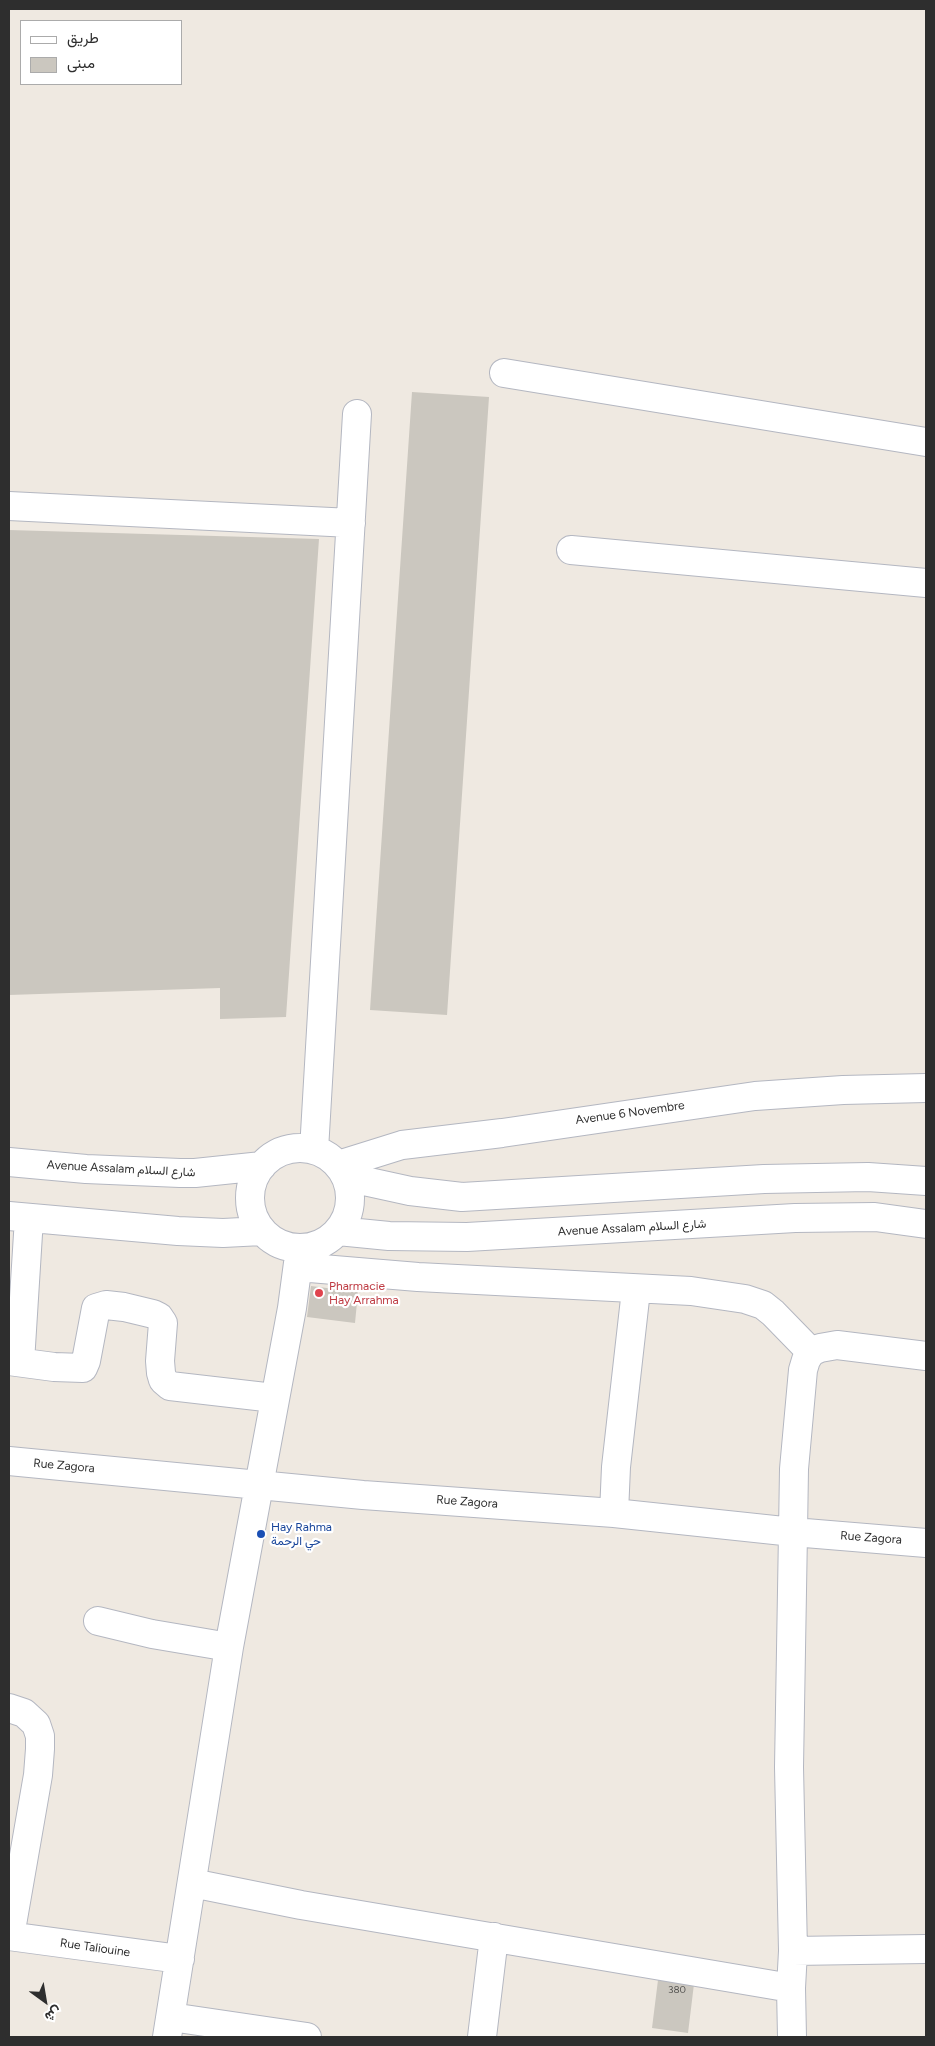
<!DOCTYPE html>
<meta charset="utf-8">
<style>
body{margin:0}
#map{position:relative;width:935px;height:2046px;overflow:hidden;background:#efe9e1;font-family:Figtree,Vazirmatn,sans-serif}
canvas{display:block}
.frame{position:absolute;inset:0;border:10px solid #2e2e2e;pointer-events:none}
.legend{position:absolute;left:20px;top:20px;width:162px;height:65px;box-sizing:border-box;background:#fff;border:1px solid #ababab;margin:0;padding:6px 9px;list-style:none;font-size:15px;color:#2e2e2e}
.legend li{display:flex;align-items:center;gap:10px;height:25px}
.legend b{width:25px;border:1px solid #ababab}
.north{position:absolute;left:20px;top:1976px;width:50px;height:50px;-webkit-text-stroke:4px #fff;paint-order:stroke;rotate:148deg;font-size:14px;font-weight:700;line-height:20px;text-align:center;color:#2e2e2e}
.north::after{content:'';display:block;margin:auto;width:18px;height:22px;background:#2e2e2e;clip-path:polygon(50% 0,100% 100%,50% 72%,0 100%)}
</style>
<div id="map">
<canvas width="935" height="2046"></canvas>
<div class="frame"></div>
<ul class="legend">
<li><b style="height:6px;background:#fff"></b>طريق</li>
<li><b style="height:14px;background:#cbc7bf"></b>مبنى</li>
</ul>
<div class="north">ش</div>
</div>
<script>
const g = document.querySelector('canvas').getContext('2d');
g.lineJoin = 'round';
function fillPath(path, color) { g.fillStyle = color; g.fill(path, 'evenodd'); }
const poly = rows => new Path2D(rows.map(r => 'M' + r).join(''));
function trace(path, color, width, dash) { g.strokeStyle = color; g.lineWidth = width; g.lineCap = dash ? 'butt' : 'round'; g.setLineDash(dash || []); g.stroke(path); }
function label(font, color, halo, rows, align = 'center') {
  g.font = font + ' Figtree,Vazirmatn,sans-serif'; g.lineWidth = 4.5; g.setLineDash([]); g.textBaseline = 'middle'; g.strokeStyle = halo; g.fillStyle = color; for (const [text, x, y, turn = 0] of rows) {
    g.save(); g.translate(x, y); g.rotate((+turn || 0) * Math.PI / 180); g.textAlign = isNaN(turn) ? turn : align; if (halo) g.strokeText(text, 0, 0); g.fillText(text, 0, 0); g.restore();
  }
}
fillPath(poly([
 [412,392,489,397,447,1015,370,1010],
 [9,530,319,539,286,1017,220,1019,220,988,9,995],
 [311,1286,358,1292,355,1323,307,1317],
 [658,1980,694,1984,688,2033,652,2028]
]), '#cbc7bf');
const minor = poly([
 [504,373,926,442],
 [9,506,351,523],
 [571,550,926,583],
 '250 1198a50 50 0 1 1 100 0a50 50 0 1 1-100 0Z',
 [314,1150,357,414],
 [9,1162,86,1169,180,1173,195,1173,262,1166],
 [338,1165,402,1145,502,1133,755,1096,843,1090,926,1088],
 [346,1177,410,1191,462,1197,764,1179,868,1177,926,1181],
 [9,1216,178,1231,223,1233,262,1231],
 [338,1231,389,1236,467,1237,795,1218,875,1217,926,1224],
 [298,1267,418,1277,691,1291,745,1299,763,1305,773,1313,811,1352],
 [9,1361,54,1367,83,1368,86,1361,96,1308,106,1305,124,1307,153,1314,159,1317,163,1323,160,1361,161,1373,163,1380,170,1386,274,1398],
 [20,1362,29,1218],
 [9,1461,363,1495,614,1513,793,1532,926,1543],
 [614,1513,616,1467,636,1290],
 [98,1621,152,1634,229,1647],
 [9,1708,24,1713,36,1724,40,1736,40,1749,38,1775,10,1936],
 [192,1883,301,1905,791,1988],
 [9,1936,180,1959],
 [793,1951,926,1949],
 [171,2017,307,2037],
 [167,2037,229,1647,292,1308,300,1248],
 [482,2037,494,1937],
 [792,2037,791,1988,793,1951,789,1767,793,1532,794,1469,803,1370,806,1360,811,1352,820,1348,837,1345,926,1356]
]);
trace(minor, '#b4b7c1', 30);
trace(minor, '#fff', 28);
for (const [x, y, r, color] of [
 [319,1293,5,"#e0444e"],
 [261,1534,5,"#1a4fb4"]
]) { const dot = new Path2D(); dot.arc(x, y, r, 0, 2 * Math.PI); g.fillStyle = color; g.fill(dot); trace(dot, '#fff', 2); }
label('10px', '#555452', null, [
 ["380",677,1990]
]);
label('12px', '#2e2e2e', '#fff', [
 ["Avenue 6 Novembre",630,1113,-8],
 ["Avenue Assalam شارع السلام",121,1169,3],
 ["Avenue Assalam شارع السلام",632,1228,-3],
 ["Rue Zagora",64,1466,5],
 ["Rue Zagora",467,1502,4],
 ["Rue Zagora",871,1538,4],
 ["Rue Taliouine",95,1948,8]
]);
label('12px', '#be3a42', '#fff', [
 ["Pharmacie",329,1286],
 ["Hay Arrahma",329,1300]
], 'left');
label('12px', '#164399', '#fff', [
 ["Hay Rahma",271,1527],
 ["حي الرحمة",271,1541]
], 'left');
</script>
